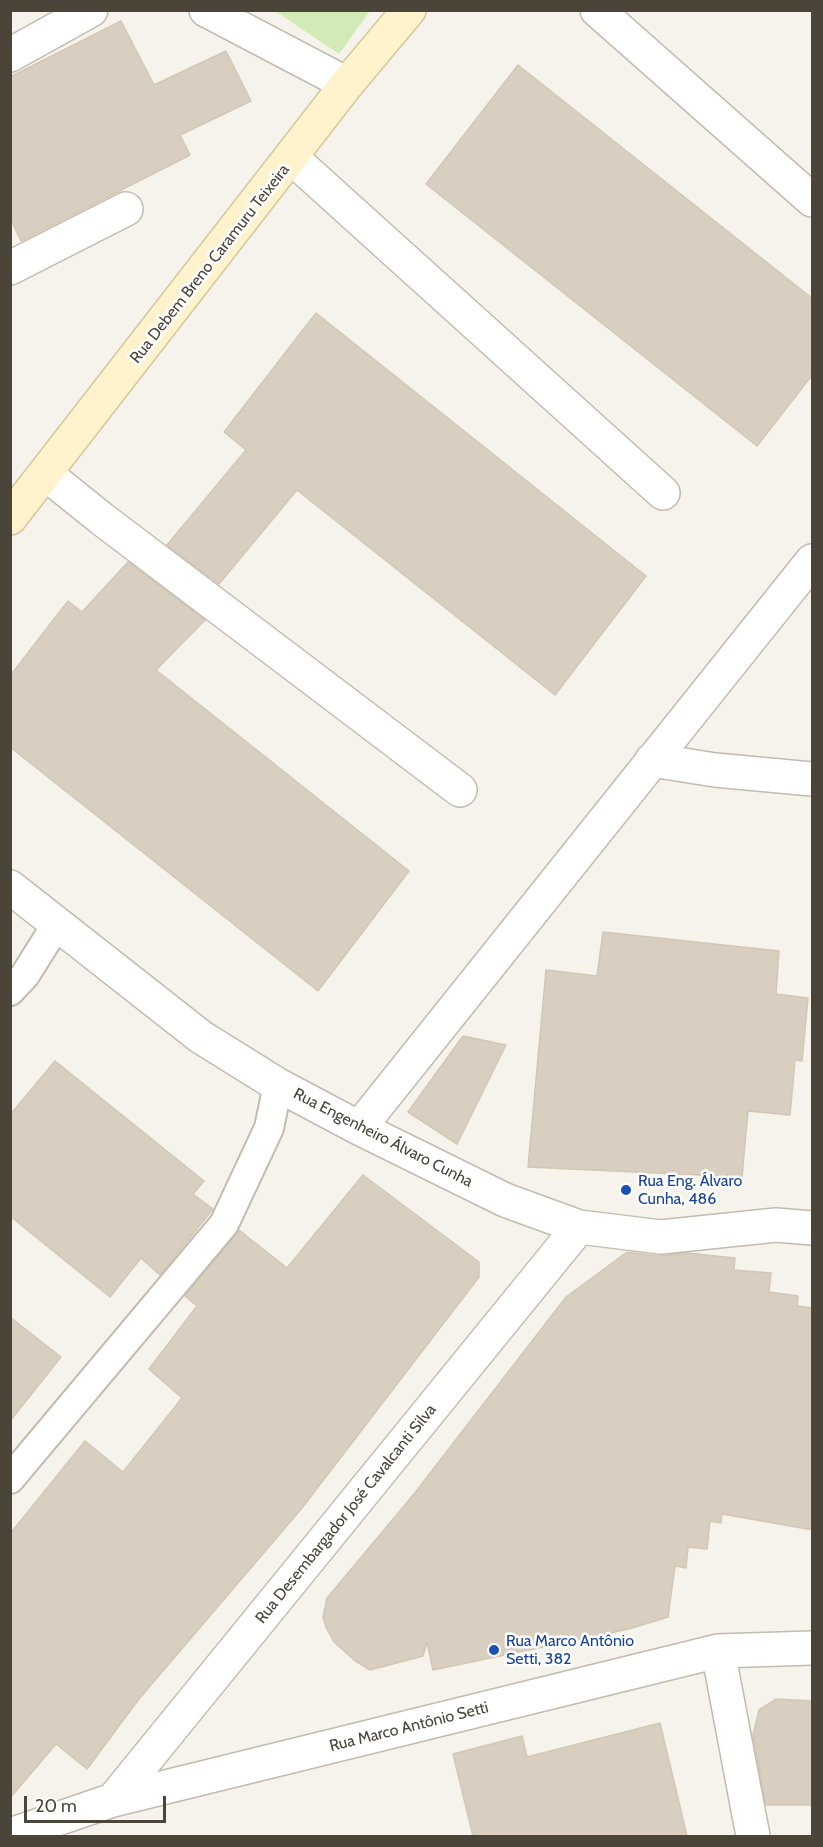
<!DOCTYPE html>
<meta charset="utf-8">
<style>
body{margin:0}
#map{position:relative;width:823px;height:1847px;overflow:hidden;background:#f6f3ec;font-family:Cabin,sans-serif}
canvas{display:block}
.frame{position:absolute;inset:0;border:12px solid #4b4439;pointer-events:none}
.scale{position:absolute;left:24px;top:1796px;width:142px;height:27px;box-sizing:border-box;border:3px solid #4b4439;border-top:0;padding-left:8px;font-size:18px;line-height:21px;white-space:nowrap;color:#4b4439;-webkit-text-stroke:4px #fff;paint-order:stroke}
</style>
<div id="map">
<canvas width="823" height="1847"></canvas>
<div class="frame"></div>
<div class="scale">20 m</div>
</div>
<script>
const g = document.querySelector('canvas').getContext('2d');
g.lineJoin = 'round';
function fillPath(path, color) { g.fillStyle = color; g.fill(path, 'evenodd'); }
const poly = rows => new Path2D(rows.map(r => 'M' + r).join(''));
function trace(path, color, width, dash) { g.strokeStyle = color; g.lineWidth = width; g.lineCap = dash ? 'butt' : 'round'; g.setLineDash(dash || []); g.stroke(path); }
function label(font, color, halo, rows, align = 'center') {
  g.font = font + ' Cabin,sans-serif'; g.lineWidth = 5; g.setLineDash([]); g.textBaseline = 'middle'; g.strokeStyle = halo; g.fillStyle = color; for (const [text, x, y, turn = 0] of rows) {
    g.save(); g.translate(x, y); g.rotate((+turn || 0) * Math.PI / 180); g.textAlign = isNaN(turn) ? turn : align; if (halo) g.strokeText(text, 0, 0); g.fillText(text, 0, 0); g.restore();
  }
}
fillPath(poly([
 [275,11,370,11,339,54]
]), '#d2eab5');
const building = poly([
 [121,21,154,85,226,51,251,101,180,135,190,155,21,241,11,220,10,77,121,21],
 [518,65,813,299,813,374,757,446,426,184,518,65],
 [316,313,646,576,555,695,297,490,219,584,167,545,246,450,224,432,316,313],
 [128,562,205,620,156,670,409,871,318,991,10,747,10,676,68,601,82,612,128,562],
 [603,932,779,951,776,994,808,998,802,1061,795,1060,790,1115,748,1111,742,1177,528,1167,546,970,597,976,603,932],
 [463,1036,506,1045,457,1144,408,1112,463,1036],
 [55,1061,204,1181,193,1194,213,1209,160,1275,141,1258,110,1297,10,1216,10,1115,55,1061],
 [363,1175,479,1262,479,1277,302,1508,139,1699,87,1769,56,1744,10,1798,10,1534,85,1441,123,1472,182,1398,149,1369,197,1306,185,1296,239,1230,287,1268,363,1175],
 [627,1252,659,1256,687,1253,735,1258,734,1270,771,1273,769,1292,798,1296,797,1306,813,1308,813,1530,722,1514,721,1523,710,1521,707,1549,688,1547,686,1568,675,1566,668,1617,629,1629,433,1670,427,1642,423,1656,370,1670,354,1660,334,1642,326,1627,323,1617,327,1598,414,1494,566,1297,627,1252],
 [10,1317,61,1357,10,1421,10,1317],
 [776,1699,813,1701,813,1805,766,1805,753,1735,759,1710,776,1699],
 [660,1723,687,1836,473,1836,453,1754,522,1736,527,1757,660,1723]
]);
fillPath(building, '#d8cfc1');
trace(building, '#d3c7b4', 1.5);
const lane = poly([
 [10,991,25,975,57,924],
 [10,1479,224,1224,269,1128,278,1085]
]);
const street = poly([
 [206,10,347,84],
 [597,10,812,200],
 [10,55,91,10],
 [292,158,663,493],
 [10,268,126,209],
 [46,474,102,519,460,790],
 [652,760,715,770,812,779],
 [10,887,201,1037,278,1085,359,1128,505,1200,579,1227,661,1237,776,1225,812,1228],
 [359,1128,812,561],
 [718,1651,753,1836],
 [113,1800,579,1227],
 [10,1835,113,1800,718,1651,812,1648]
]);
const secondary = poly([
 [10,518,347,84,409,10]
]);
trace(lane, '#c2bbae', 32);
trace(street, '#c2bbae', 36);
trace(secondary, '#d6c79b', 36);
trace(lane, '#fff', 28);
trace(street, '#fff', 33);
trace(secondary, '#fff3cd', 33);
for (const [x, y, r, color] of [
 [626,1190,6,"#1a4fb4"],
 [494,1650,6,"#1a4fb4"]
]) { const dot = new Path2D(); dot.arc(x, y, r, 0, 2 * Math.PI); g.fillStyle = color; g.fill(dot); trace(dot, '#fff', 2); }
label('16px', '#4b4439', '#fff', [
 ["Rua Debem Breno Caramuru Teixeira",210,264,-52],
 ["Rua Engenheiro Álvaro Cunha",383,1138,27],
 ["Rua Desembargador José Cavalcanti Silva",346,1514,-51],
 ["Rua Marco Antônio Setti",409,1727,-14]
]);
label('16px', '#164399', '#fff', [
 ["Rua Eng. Álvaro",638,1181],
 ["Cunha, 486",638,1199],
 ["Rua Marco Antônio",506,1641],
 ["Setti, 382",506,1659]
], 'left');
</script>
